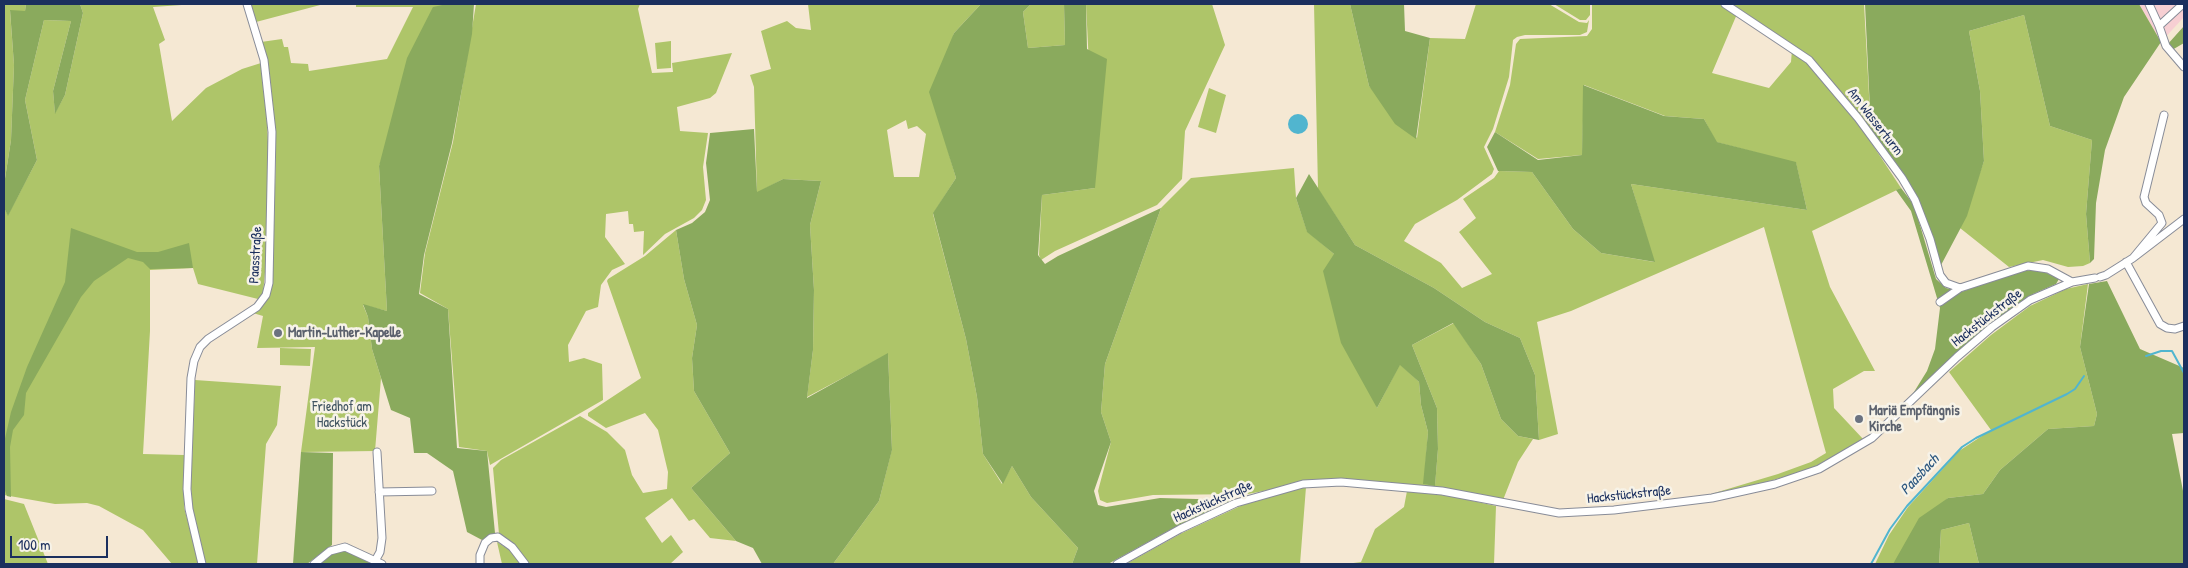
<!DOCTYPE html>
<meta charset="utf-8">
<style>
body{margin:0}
#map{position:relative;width:2188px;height:568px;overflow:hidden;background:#f5e8d3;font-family:"Patrick Hand",sans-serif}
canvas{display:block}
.frame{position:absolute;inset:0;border:5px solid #1b2f5e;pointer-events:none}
.scale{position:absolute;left:10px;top:536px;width:98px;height:22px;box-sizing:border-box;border:2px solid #1b2f5e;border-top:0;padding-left:6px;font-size:15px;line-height:18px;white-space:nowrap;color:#1b2f5e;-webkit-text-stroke:4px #f7f3e8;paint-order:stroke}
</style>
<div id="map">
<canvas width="2188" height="568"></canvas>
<div class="frame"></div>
<div class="scale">100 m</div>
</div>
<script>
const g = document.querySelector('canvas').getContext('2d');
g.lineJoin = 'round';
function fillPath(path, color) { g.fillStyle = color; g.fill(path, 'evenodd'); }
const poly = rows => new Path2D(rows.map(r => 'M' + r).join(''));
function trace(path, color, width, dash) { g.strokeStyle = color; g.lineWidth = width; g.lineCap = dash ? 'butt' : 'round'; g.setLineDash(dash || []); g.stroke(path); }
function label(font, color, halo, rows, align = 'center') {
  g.font = font + ' "Patrick Hand",sans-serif'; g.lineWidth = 5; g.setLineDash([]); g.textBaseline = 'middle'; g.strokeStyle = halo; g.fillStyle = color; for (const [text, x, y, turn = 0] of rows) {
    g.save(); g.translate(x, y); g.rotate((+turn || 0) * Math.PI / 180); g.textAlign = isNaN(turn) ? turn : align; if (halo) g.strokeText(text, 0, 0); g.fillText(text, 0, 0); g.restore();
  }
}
fillPath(poly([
 [2139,4,2184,4,2184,17,2161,42]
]), '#f7cfd3');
fillPath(poly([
 [4,4,26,4,25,11,10,11,14,65,11,140,4,185],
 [80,4,196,4,153,7,165,40,159,44,172,121,206,88,242,69,261,63,265,88,269,160,268,239,263,294,258,299,198,284,193,268,150,270,150,331,143,454,184,455,184,507,199,564,172,564,143,530,99,506,87,503,55,504,4,495,4,208,8,215,37,160,25,100,44,20,71,21,53,91,55,113,65,95,83,13],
 [251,4,324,4,256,22],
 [356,4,447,4,379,166,387,311,363,305,368,317,372,349,381,378,375,451,301,452,315,347,257,348,263,316,253,313,268,299,273,263,276,150,273,104,261,42,282,39,284,47,288,47,291,63,308,64,309,71,387,59,413,7,356,7],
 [476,4,640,4,638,9,652,73,673,72,672,63,732,53,716,93,710,98,677,107,680,131,708,133,703,167,706,200,702,210,694,218,665,234,643,255,644,231,634,232,633,224,629,224,628,211,606,214,605,237,625,264,612,270,601,285,598,307,586,311,568,345,569,362,584,358,602,364,603,400,490,465,487,451,459,447,448,309,420,293,425,253,453,142],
 [808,4,981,4,954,33,935,106,956,178,933,214,966,339,977,397,983,454,1002,484,1012,466,1031,497,1078,548,1072,564,833,564,879,501,892,449,888,354,807,397,813,350,814,290,810,225,821,181,783,179,757,193,754,87,750,75,771,69,761,31,787,21,796,28,811,30],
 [906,120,908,129,917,126,926,134,919,177,894,177,887,130],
 [1031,4,1064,4,1065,45,1028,48,1023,12],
 [1086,4,1212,4,1225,45,1185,131,1182,179,1157,205,1055,251,1041,260,1039,255,1042,195,1095,188],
 [1314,4,1350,4,1369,86,1417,138,1430,38,1465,39,1476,4,1549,4,1579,22,1587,23,1589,20,1587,32,1580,35,1525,35,1517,37,1513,40,1509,77,1493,129,1484,147,1494,169,1492,174,1457,200,1415,224,1404,241,1441,263,1462,288,1492,274,1459,232,1476,218,1463,199,1494,178,1499,171,1532,172,1573,229,1601,253,1654,262,1631,184,1807,210,1796,163,1716,142,1704,119,1665,116,1584,85,1582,155,1538,159,1495,132,1510,85,1516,44,1520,39,1587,36,1592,29,1592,4,1721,4,1737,14,1712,73,1769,88,1791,62,1792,50,1804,59,1859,124,1901,188,1812,231,1830,287,1875,371,1864,371,1833,389,1834,408,1864,440,1818,467,1766,482,1711,494,1778,474,1811,462,1826,453,1764,227,1571,311,1537,322,1558,434,1539,440,1535,375,1520,338,1485,322,1434,288,1355,245,1318,189],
 [1554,4,1590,4,1590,15,1586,20,1580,20],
 [1730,4,1864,4,1871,131,1815,63,1802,51],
 [2024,15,2050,126,2092,140,2086,214,2090,263,2083,266,2068,267,2043,260,2009,267,1960,228,1984,161,1980,91,1969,31],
 [671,41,671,68,657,69,655,43],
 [1209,88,1226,95,1216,133,1198,127],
 [1294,168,1296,198,1307,231,1334,254,1377,408,1400,364,1419,382,1421,405,1428,432,1424,484,1435,485,1438,449,1437,408,1412,345,1454,323,1481,364,1501,419,1518,436,1533,439,1518,462,1503,500,1457,490,1314,481,1248,494,1153,495,1107,503,1100,500,1098,491,1111,442,1101,412,1105,364,1161,208,1191,178],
 [676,230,684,279,697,325,692,358,694,391,730,453,691,488,736,541,710,538,694,519,689,521,672,498,645,518,662,543,671,535,683,552,670,564,529,564,511,542,499,534,493,468,501,460,580,416,607,432,625,450,632,475,643,493,667,489,668,472,658,430,645,413,606,428,588,416,588,413,641,378,607,281,608,279,645,256],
 [2088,284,2080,347,2097,414,2094,426,2048,429,2000,470,1983,494,1948,498,1893,564,1875,564,1889,535,1908,507,1959,451,1991,430,1949,372,1991,335,2030,306,2066,289],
 [280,348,311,349,310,366,280,365],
 [195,380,281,386,277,425,266,444,257,564,205,564,192,507,191,487],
 [1306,487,1300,564,1126,564,1182,533,1260,497],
 [1407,491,1450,496,1496,506,1494,564,1346,564,1361,562,1375,529,1404,507],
 [4,499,24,504,48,564,4,564],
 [1969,523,1979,564,1939,564,1941,530],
 [497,542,511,551,521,564,502,564]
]), '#aec569');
fillPath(poly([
 [26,4,80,4,83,13,65,95,55,114,53,91,71,21,44,20,25,100,37,160,8,216,4,208,4,185,11,140,14,65,10,10,25,11],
 [447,4,474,4,472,34,452,143,424,255,419,294,448,309,457,448,487,451,495,533,482,540,467,532,453,471,427,453,414,453,410,418,391,410,372,349,368,317,363,304,387,311,379,166,407,58,433,7],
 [981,4,1031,4,1023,12,1028,48,1065,45,1064,4,1086,4,1087,49,1107,59,1095,188,1042,195,1038,255,1045,264,1058,256,1161,208,1105,364,1101,412,1111,442,1094,491,1098,505,1106,507,1160,498,1232,500,1179,525,1108,564,1072,564,1078,548,1031,497,1012,466,1003,484,983,454,977,397,966,339,933,213,956,178,929,92,954,33],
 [1350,4,1404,4,1405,31,1430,38,1416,139,1395,124,1369,86],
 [1865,4,2139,4,2161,42,2124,97,2105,150,2096,203,2094,259,2090,263,2086,214,2092,140,2050,126,2024,15,1969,31,1980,91,1984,161,1967,216,1940,267,1919,202,1871,131],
 [2184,26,2184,43,2172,50,2167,45],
 [1583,85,1664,116,1704,119,1717,142,1796,162,1807,210,1631,184,1655,262,1601,253,1573,229,1532,172,1498,171,1487,147,1495,132,1538,160,1582,155],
 [754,129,757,192,783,179,821,181,810,225,814,290,813,350,807,398,888,353,892,450,879,501,833,564,762,564,753,548,736,541,691,488,730,453,694,391,692,358,697,325,684,279,676,230,692,223,705,212,710,200,706,163,710,133],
 [1309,174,1355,245,1434,288,1485,322,1520,338,1535,375,1539,440,1518,436,1501,419,1481,364,1453,323,1412,345,1437,408,1438,449,1435,486,1423,484,1428,432,1421,405,1419,382,1400,365,1377,408,1341,343,1323,271,1334,254,1307,232,1296,198],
 [1901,188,1914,205,1936,279,1946,288,1961,292,2018,272,2038,269,2059,279,2056,284,2033,294,2005,314,1909,400,1927,371,1935,349,1940,308,1911,211,1896,190],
 [71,228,137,252,158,252,189,243,193,268,150,269,143,262,128,258,94,281,81,297,26,393,24,415,13,430,10,447,11,497,7,496,4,488,4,443,11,412,27,367,65,282],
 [2107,281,2140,349,2184,368,2184,433,2172,434,2184,496,2184,564,1979,564,1969,523,1941,530,1939,564,1893,564,1919,518,1948,498,1983,494,2000,470,2048,429,2094,426,2097,414,2080,347,2089,284],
 [301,452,333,453,332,545,307,564,293,564],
 [347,551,372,564,319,564,332,553]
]), '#8aaa5d');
fillPath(poly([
 '1288 124a10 10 0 1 1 20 0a10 10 0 1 1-20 0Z'
]), '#51b5cf');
trace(poly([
 [2146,356,2161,351,2172,351,2184,373],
 [1871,564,1890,529,1907,506,1962,447,1976,438,2067,394,2075,389,2084,376]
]), '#51b5cf', 2);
const minor = poly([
 [1725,4,1809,60,1858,118,1902,178,1915,200,1930,239,1940,275,1946,283,1960,288,2028,266,2048,269,2072,282],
 [2149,4,2159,26],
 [2183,4,2159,26,2166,46,2184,67],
 [2133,258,2162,223,2159,215,2146,203,2144,197,2164,115],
 [2126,262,2160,324,2167,328,2175,329,2184,326],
 [2100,277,2106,275,2133,258,2184,219],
 [1940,302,1960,288],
 [379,492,432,491],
 [375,561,380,552,382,538,377,452],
 [202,564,189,509,187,489,191,378,194,361,200,347,208,339,257,307,266,295,269,283,272,132,264,60,247,4],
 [314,564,330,551,345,547,382,564],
 [480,564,480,555,485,543,491,538,498,537,512,547,525,564],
 [1117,564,1180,529,1236,503,1303,484,1341,482,1442,491,1559,513,1614,510,1712,498,1775,484,1819,469,1872,438,1957,357,1992,327,2030,300,2072,282,2095,278]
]);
trace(minor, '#888c98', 9);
trace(minor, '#fff', 7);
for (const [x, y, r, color] of [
 [278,333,5,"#6b7280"],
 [1859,419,5,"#6b7280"]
]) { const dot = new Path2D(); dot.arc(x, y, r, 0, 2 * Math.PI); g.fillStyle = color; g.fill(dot); trace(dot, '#f7f3e8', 2); }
label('14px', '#1b2f5e', '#f7f3e8', [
 ["Am Wasserturm",1875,122,52],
 ["Paasstraße",256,255,-87],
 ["Hackstückstraße",1987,318,-38],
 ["Hackstückstraße",1629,495,-6],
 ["Hackstückstraße",1213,502,-24]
]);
label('bold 14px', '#5b616d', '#f7f3e8', [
 ["Martin-Luther-Kapelle",288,333],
 ["Mariä Empfängnis",1869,411],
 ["Kirche",1869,427]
], 'left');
label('14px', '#405461', '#f7f3e8', [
 ["Friedhof am",342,407],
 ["Hackstück",342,423]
]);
label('italic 15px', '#2b5780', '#f7f3e8', [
 ["Paasbach",1920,475,-47]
]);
</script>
